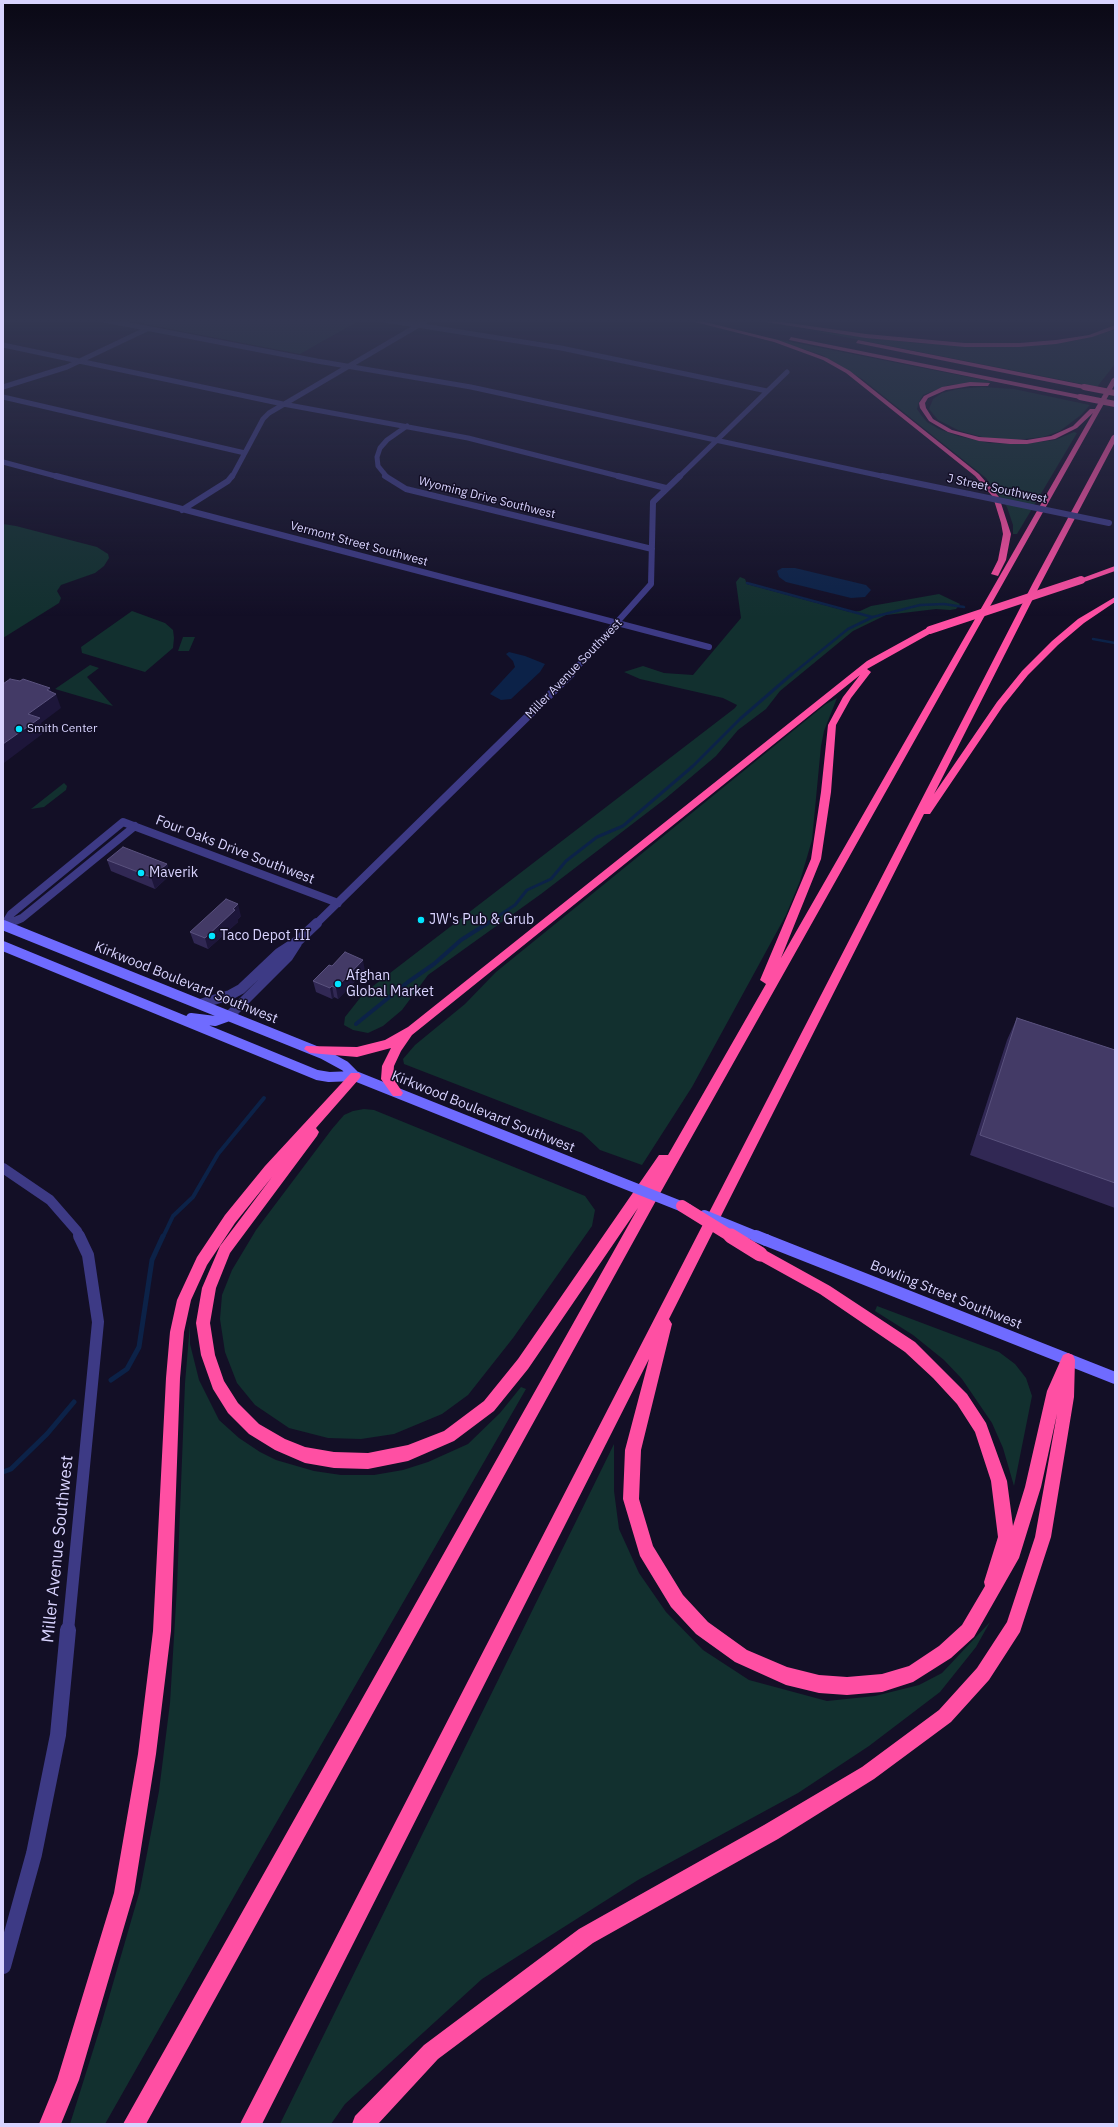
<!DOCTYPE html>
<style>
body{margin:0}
#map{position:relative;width:1118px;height:2127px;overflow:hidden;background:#130f26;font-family:"IBM Plex Sans",sans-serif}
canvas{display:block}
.frame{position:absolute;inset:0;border:4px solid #d9d4ff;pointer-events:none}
</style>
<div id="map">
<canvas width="1118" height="2127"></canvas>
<div class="frame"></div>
</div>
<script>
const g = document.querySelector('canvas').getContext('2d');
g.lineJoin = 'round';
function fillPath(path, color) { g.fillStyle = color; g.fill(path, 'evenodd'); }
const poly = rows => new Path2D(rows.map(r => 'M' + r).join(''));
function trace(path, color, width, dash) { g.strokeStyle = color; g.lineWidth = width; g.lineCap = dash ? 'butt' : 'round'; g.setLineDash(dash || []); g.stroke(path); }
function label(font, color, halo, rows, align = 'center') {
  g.font = font + ' "IBM Plex Sans",sans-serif'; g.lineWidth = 3; g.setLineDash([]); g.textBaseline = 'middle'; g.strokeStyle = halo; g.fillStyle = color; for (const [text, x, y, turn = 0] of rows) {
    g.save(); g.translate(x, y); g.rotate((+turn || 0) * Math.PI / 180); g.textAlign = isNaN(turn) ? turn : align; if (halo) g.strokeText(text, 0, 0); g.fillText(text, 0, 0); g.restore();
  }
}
fillPath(poly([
 [130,319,362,319,300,354,149,325],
 [1115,330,1115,364,1097,387,814,331,916,343,1005,347,1073,341],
 [761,336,994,382,949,385,923,395,919,402,917,409,921,415,927,422,939,429,958,436,989,443,1023,444,1055,440,1074,432,1077,433,1017,534,1013,534,1013,525,1007,507,986,478,862,379,822,355],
 [982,387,1014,389,1090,405,1081,415,1060,431,1043,437,1016,440,986,438,960,431,938,420,929,409,933,399,942,393,958,389],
 [3,524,16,526,97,547,108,554,109,558,104,566,95,573,61,585,57,591,61,598,59,603,3,638],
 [740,577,745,579,747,584,850,612,860,611,871,606,939,594,960,604,956,609,950,610,936,609,886,615,853,631,780,691,766,709,738,730,716,756,665,799,541,894,428,975,402,1010,383,1026,368,1033,353,1030,344,1025,345,1017,364,993,735,708,737,705,723,698,640,679,624,672,643,666,664,673,693,675,741,618,736,582],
 [132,611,165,623,173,630,174,638,173,648,145,672,82,653,81,647],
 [183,637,195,637,189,651,178,651],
 [90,665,99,668,87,677,113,706,55,689],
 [837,698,824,731,821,746,812,840,800,881,786,915,692,1087,642,1165,600,1150,582,1133,404,1064,403,1059,415,1045,465,1004,496,972,826,704],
 [64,783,67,786,66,790,44,807,31,809],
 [364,1109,374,1110,585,1196,595,1210,592,1226,513,1338,468,1395,442,1414,394,1434,361,1439,328,1438,289,1428,255,1405,237,1383,225,1352,220,1319,222,1295,232,1270,256,1230,332,1129,344,1115,353,1111],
 [877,1306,999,1352,1015,1364,1026,1378,1032,1396,1014,1486,1003,1448,992,1423,962,1379,944,1360,913,1335,875,1311],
 [190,1324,190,1344,199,1380,219,1420,239,1438,260,1452,276,1460,314,1471,341,1475,374,1475,403,1470,428,1462,468,1444,500,1413,521,1387,526,1389,249,1870,105,2124,70,2124,101,2025,140,1890,159,1791,170,1703,177,1587,185,1383],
 [614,1444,614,1491,619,1529,639,1573,666,1612,703,1650,749,1680,827,1701,875,1696,919,1685,942,1673,990,1622,976,1647,940,1692,869,1746,798,1793,638,1880,482,1979,345,2104,331,2124,280,2124]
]), '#12302f');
fillPath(poly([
 [782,568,795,568,866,585,871,590,865,597,851,598,786,582,779,577,777,571],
 [509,652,525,656,545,664,540,672,511,699,501,700,490,694,515,667,513,661,506,654]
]), '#0c2248');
trace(poly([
 [747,583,872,617],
 [1093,639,1115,643],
 [791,675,848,629,873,617,920,605,944,604,964,607]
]), '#0c2248', 2.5);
trace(poly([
 [486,924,515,905,527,890,551,879,566,861,597,837,623,826,693,766,740,719,792,674]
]), '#0c2248', 3);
trace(poly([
 [356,1024,408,982,434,964,461,940,488,923],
 [163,1237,173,1216,193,1197,218,1154,264,1098]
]), '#0c2248', 4);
trace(poly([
 [111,1380,127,1369,139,1347,152,1260,163,1236],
 [3,1472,11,1469,47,1434,74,1402]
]), '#0c2248', 5);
trace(poly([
 [99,319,317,361,471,387,886,477],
 [379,319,561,348,767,391],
 [3,345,283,404,468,438,622,477],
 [3,387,67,367,147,329],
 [3,397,245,453],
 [3,462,59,477],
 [232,477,263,419,269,413,429,319],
 [387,477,378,466,377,457,380,448,387,440,407,426],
 [679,477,787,372]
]), '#3d3a85', 5);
trace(poly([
 [56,476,709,647],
 [385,476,406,489,652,549],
 [618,476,666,488],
 [882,476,969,494],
 [182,510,228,481,232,476],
 [570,675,651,584,653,502,680,476]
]), '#3d3a85', 6);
trace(poly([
 [5,924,11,914,123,822,338,903],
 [8,924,22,918,135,826],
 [316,924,571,674]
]), '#3d3a85', 8);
trace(poly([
 [4,925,6,923],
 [4,925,10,923],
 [200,1004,230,995,241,989,279,953,299,940,317,923],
 [229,1016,288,957,297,943]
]), '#3d3a85', 10);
trace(poly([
 [3,1168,50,1200,77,1231,80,1237]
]), '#3d3a85', 10);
trace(poly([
 [68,1631,98,1322,88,1255,79,1236]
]), '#3d3a85', 12);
trace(poly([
 [3,1966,34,1854,58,1735,68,1630]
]), '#3d3a85', 16);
trace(poly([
 [3,925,323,1054,345,1066,355,1076,600,1174],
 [3,946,317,1075,329,1077,355,1076],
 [191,1018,215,1021,229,1016]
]), '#6f6bff', 10);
trace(poly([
 [766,1240,1115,1378]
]), '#6f6bff', 12);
fillPath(poly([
 [683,319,693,319,778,340,827,358,850,371,979,474,999,497,1011,534,1006,560,998,576,991,574,998,560,1003,534,1001,523,993,497,975,476,846,373,823,360,774,342,683,319],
 [747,319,761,319,866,334,965,343,1019,343,1056,340,1089,335,1115,325,1115,329,1092,337,1056,344,1019,347,965,347,866,338,747,319],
 [791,337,1080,395,1083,397,1080,399,789,340,791,337],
 [858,340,1084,385,1087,387,1084,389,856,343,858,340],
 [1115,377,1115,384,658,1197,146,2124,123,2124,638,1208,528,1369,494,1411,454,1441,408,1461,368,1469,334,1468,305,1463,275,1450,249,1434,228,1413,213,1389,201,1355,196,1323,202,1288,220,1246,272,1177,235,1223,207,1265,191,1300,184,1332,180,1378,171,1631,156,1754,134,1893,79,2080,61,2124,39,2124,57,2080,114,1893,138,1754,153,1631,166,1378,170,1332,177,1300,197,1257,225,1215,265,1166,351,1073,359,1073,361,1076,359,1079,316,1128,319,1132,317,1136,230,1253,216,1288,210,1323,215,1355,224,1381,238,1403,259,1424,285,1439,305,1447,334,1452,368,1453,408,1445,444,1431,484,1401,518,1359,659,1155,668,1155,766,984,760,980,811,859,821,792,828,725,843,697,860,675,412,1035,401,1051,394,1066,393,1078,403,1093,401,1096,393,1096,381,1079,382,1066,391,1048,357,1057,310,1053,304,1049,306,1046,357,1047,385,1040,408,1027,867,661,927,628,933,628,933,632,867,669,871,672,851,698,836,725,831,792,821,859,781,958,1093,413,1077,428,1055,439,1027,444,1010,444,979,441,948,432,929,421,920,408,919,403,924,396,942,387,970,382,990,383,988,386,970,386,946,390,928,398,925,403,926,408,933,419,952,430,979,437,1027,440,1051,436,1073,426,1090,409,1095,409,1112,379,1115,377],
 [1115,434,1115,442,1041,583,934,794,997,702,1022,671,1052,641,1078,619,1115,597,1115,602,1084,623,1058,645,1028,675,1003,706,930,814,924,814,669,1319,672,1324,641,1450,639,1499,653,1546,683,1595,708,1622,747,1650,787,1667,819,1675,847,1677,882,1674,909,1666,939,1646,962,1625,985,1586,984,1582,998,1537,991,1481,975,1432,957,1404,933,1378,905,1352,820,1294,755,1258,753,1254,755,1250,760,1248,765,1250,830,1286,915,1342,967,1394,986,1423,1007,1481,1013,1526,1025,1487,1047,1391,1063,1355,1068,1353,1073,1355,1075,1360,1074,1397,1051,1537,1020,1632,989,1680,951,1722,874,1779,778,1839,593,1943,438,2059,378,2124,352,2124,355,2116,424,2045,579,1929,764,1825,862,1767,939,1710,977,1668,1007,1622,1035,1537,1057,1414,1041,1487,1019,1558,974,1637,951,1658,913,1682,882,1692,847,1695,819,1693,786,1685,735,1662,696,1634,671,1607,640,1556,623,1499,625,1450,649,1359,262,2124,240,2124,1033,583,1112,436,1115,434],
 [1115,566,1115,571,1084,582,1077,580,1115,566]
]), '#ff4fa3');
trace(poly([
 [969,494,1109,523]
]), '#3d3a85', 6);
trace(poly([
 [600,1174,688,1209],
 [704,1215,758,1237]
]), '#6f6bff', 10);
trace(poly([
 [756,1236,766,1240]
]), '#6f6bff', 12);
trace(poly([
 [1084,387,1115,393],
 [1080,397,1115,404]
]), '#ff4fa3', 6);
trace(poly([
 [930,630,1081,580]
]), '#ff4fa3', 8);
trace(poly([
 [682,1206,732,1237]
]), '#ff4fa3', 12);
trace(poly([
 [731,1236,760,1254]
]), '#ff4fa3', 15);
fillPath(poly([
 [107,860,167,864,170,875,155,889,111,871],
 [241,916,238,919,238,922,208,949,194,943,190,932],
 [332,966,365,971,338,999,334,997,332,999,316,992,313,981],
 [1017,1018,1115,1050,1115,1208,970,1155,1007,1040]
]), '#312854');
fillPath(poly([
 [50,688,53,696,56,694,61,708,41,723,45,732,4,763,3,762,3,744,47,690],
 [167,864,170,875,155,889,151,877],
 [238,904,241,916,238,919,238,922,208,949,205,938],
 [363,960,365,971,338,999,336,988],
 [332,986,334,997,332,999,330,988]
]), '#1d163a');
const building = poly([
 [10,679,20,681,23,679,50,688,47,690,56,694,28,714,40,718,3,744,3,684,10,679],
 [123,847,167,864,151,877,107,860,123,847],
 [226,899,238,904,233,909,235,910,205,938,190,932,226,899],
 [345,952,363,960,336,988,332,986,330,988,313,981,329,965,332,966,345,952],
 [1017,1018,1115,1050,1115,1183,980,1135,1017,1018]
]);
fillPath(building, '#433a66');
trace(building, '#5a527e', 1);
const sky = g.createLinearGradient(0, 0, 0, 617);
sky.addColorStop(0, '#0a0815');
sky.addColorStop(0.52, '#333752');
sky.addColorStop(1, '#33375200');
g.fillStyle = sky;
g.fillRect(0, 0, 1118, 617);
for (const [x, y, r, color] of [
 [19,729,4,"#00e5ff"],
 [141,873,4,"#00e5ff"],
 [421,920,4,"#00e5ff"],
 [212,936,4,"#00e5ff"],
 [338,984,4,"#00e5ff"]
]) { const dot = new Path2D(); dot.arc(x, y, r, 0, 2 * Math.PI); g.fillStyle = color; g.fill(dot); trace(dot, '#130f26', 1.5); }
label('12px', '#d9d4ff', '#130f26', [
 ["J Street Southwest",997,489,12],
 ["Wyoming Drive Southwest",487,498,14],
 ["Vermont Street Southwest",359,544,15],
 ["Miller Avenue Southwest",574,669,-46]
]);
label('12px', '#d9d4ff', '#130f26', [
 ["Smith Center",27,729]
], 'left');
label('14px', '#d9d4ff', '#130f26', [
 ["Four Oaks Drive Southwest",235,850,21],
 ["Kirkwood Boulevard Southwest",186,983,22],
 ["Kirkwood Boulevard Southwest",483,1112,22],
 ["Bowling Street Southwest",946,1295,22]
]);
label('14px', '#d9d4ff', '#130f26', [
 ["Maverik",149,873],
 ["JW's Pub & Grub",429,920],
 ["Taco Depot III",220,936],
 ["Afghan",346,976],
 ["Global Market",346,992]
], 'left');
label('17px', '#d9d4ff', '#130f26', [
 ["Miller Avenue Southwest",58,1549,-84]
]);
</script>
